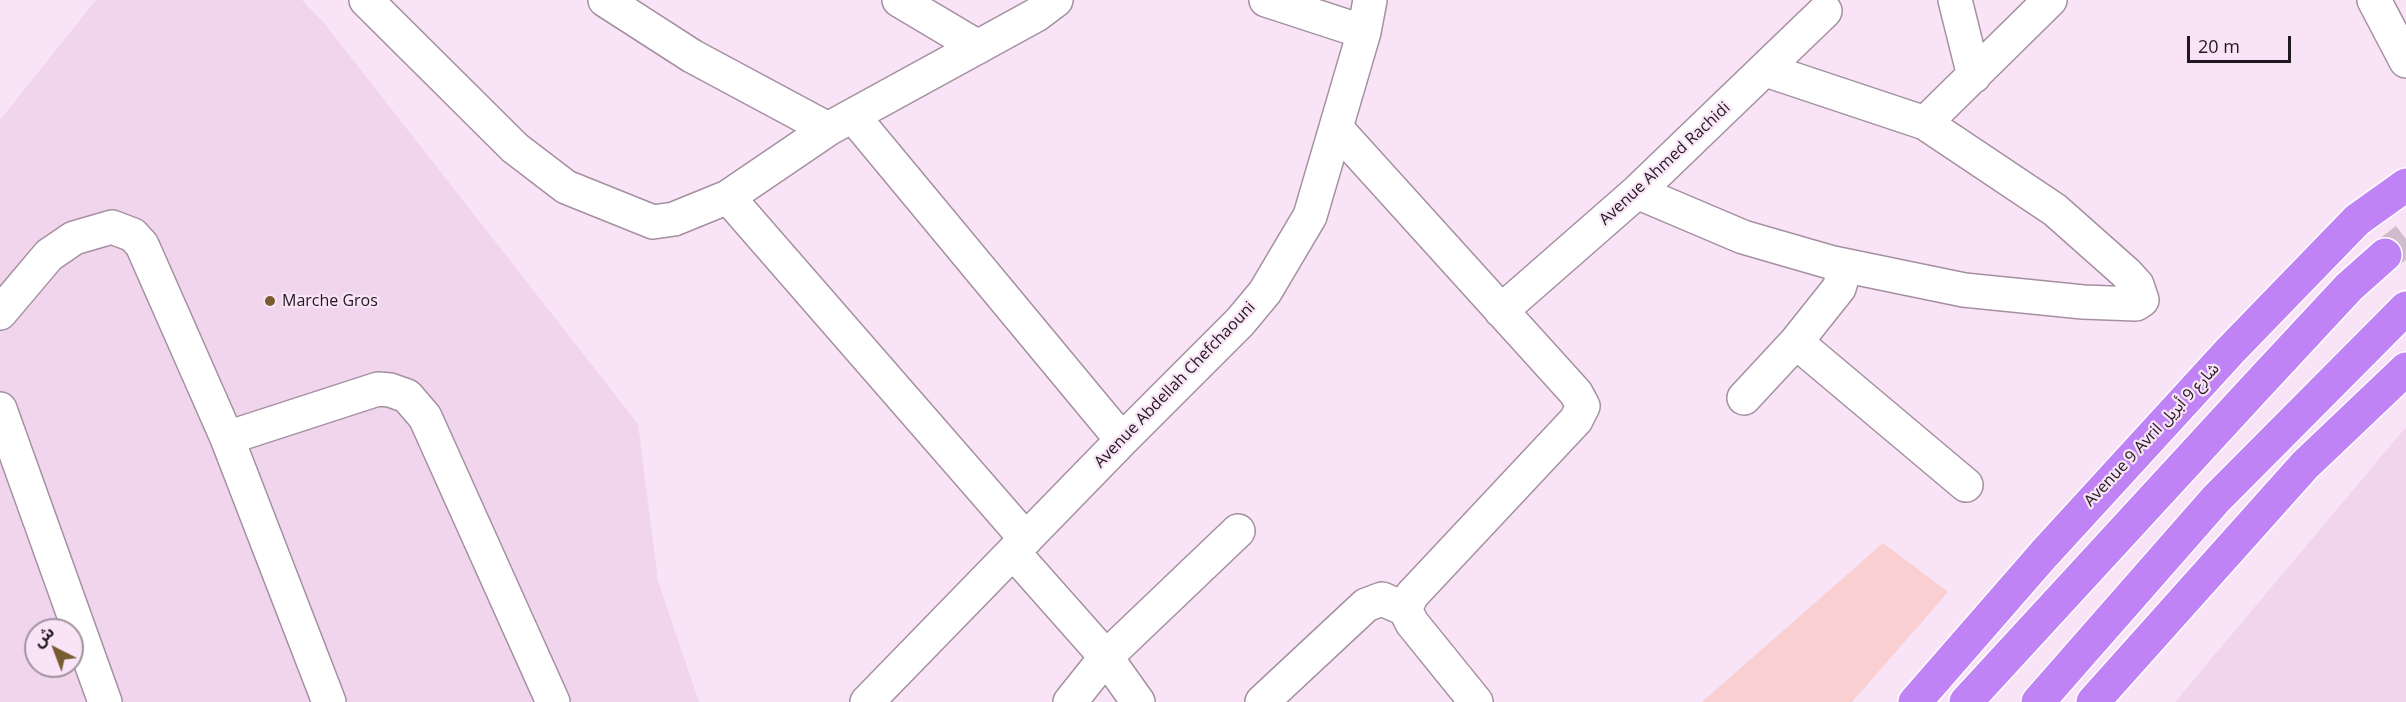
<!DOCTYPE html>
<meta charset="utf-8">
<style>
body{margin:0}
#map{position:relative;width:2406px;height:702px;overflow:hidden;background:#f9e3f6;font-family:"Open Sans","Noto Sans Arabic",sans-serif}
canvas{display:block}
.north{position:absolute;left:24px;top:618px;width:60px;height:60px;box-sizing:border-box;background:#f9e3f6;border:2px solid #a292a0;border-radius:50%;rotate:318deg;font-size:16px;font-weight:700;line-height:24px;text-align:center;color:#20191f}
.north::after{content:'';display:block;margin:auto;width:21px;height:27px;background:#765c2e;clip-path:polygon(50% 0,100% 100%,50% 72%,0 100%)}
.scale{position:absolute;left:2187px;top:36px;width:104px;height:27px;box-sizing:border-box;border:3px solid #20191f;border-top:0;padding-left:8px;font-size:18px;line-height:21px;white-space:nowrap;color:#20191f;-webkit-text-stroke:4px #f9e3f6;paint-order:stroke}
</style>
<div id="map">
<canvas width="2406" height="702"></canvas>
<div class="north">ش</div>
<div class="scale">20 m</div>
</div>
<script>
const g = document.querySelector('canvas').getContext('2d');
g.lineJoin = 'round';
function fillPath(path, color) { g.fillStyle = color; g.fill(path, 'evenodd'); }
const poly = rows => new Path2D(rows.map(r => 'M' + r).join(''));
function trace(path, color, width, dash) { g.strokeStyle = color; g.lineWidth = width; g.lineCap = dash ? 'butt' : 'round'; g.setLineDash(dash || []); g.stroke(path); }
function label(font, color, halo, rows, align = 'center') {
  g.font = font + ' "Open Sans","Noto Sans Arabic",sans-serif'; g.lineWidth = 4.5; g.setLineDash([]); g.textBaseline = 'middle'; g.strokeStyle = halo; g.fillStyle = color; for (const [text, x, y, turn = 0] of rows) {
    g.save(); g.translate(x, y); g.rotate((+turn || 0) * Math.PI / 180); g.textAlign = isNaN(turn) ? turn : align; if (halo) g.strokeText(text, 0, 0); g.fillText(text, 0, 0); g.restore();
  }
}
fillPath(poly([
 [96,0,302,0,324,23,638,424,658,581,699,702,0,702,0,120],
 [36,630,72,630,72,666,36,666],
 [2406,427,2406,702,2175,702]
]), '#f0d5ed');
fillPath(poly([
 [1883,543,1948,592,1852,702,1702,702]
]), '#facfd1');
trace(poly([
 [2385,255,2406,239]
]), '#cebbcb', 33, [33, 16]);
const minor = poly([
 [366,0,515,148,566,187,653,222,674,219,728,197,828,129,1036,15,1056,0],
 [605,0,692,56,828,129],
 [899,0,978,47],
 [1266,0,1364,32],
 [1955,0,1974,76],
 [2374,0,2406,61],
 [853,116,1122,440],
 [1925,123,2050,0],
 [1337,129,1576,393,1583,406,1576,420,1412,595,1405,609],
 [1637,192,1743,237,1833,263,1964,290,2083,302,2136,304,2142,300,2137,285,2126,273,2055,210,1925,123,1766,70],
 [728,197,1026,539],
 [1501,311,1637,192,1825,11],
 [0,313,49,255,74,238,112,227,133,235,142,245,227,438,329,702],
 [1796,342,1966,485],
 [1744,398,1796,342,1839,288,1846,266],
 [0,409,105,702],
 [227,438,378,389,390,390,407,396,425,417,553,702],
 [1013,552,1106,657,1138,702],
 [867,702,1122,440,1240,322,1265,292,1310,216,1364,32,1370,0],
 [1070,702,1106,657,1238,531],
 [1262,702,1366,605,1382,599,1405,609,1412,623,1476,702]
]);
const highway = poly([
 [1915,702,2044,554,2230,351,2357,220,2406,185],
 [1966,702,2255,388,2349,287,2385,255],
 [2038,702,2216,499,2406,308],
 [2093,702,2305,465,2406,369]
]);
trace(minor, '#a490a2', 36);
trace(highway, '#fff', 36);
trace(minor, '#fff', 33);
trace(highway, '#bf83f5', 33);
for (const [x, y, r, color] of [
 [270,301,6,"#765c2e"]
]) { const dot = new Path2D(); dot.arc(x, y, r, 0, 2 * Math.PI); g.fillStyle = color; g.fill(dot); trace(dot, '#f9e3f6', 2); }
label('16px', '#20191f', '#f9e3f6', [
 ["Avenue Ahmed Rachidi",1665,164,-43],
 ["Avenue Abdellah Chefchaouni",1175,385,-46],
 ["Avenue 9 Avril شارع 9 أبريل",2152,435,-47]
]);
label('16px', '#20191f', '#f9e3f6', [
 ["Marche Gros",282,301]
], 'left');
</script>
